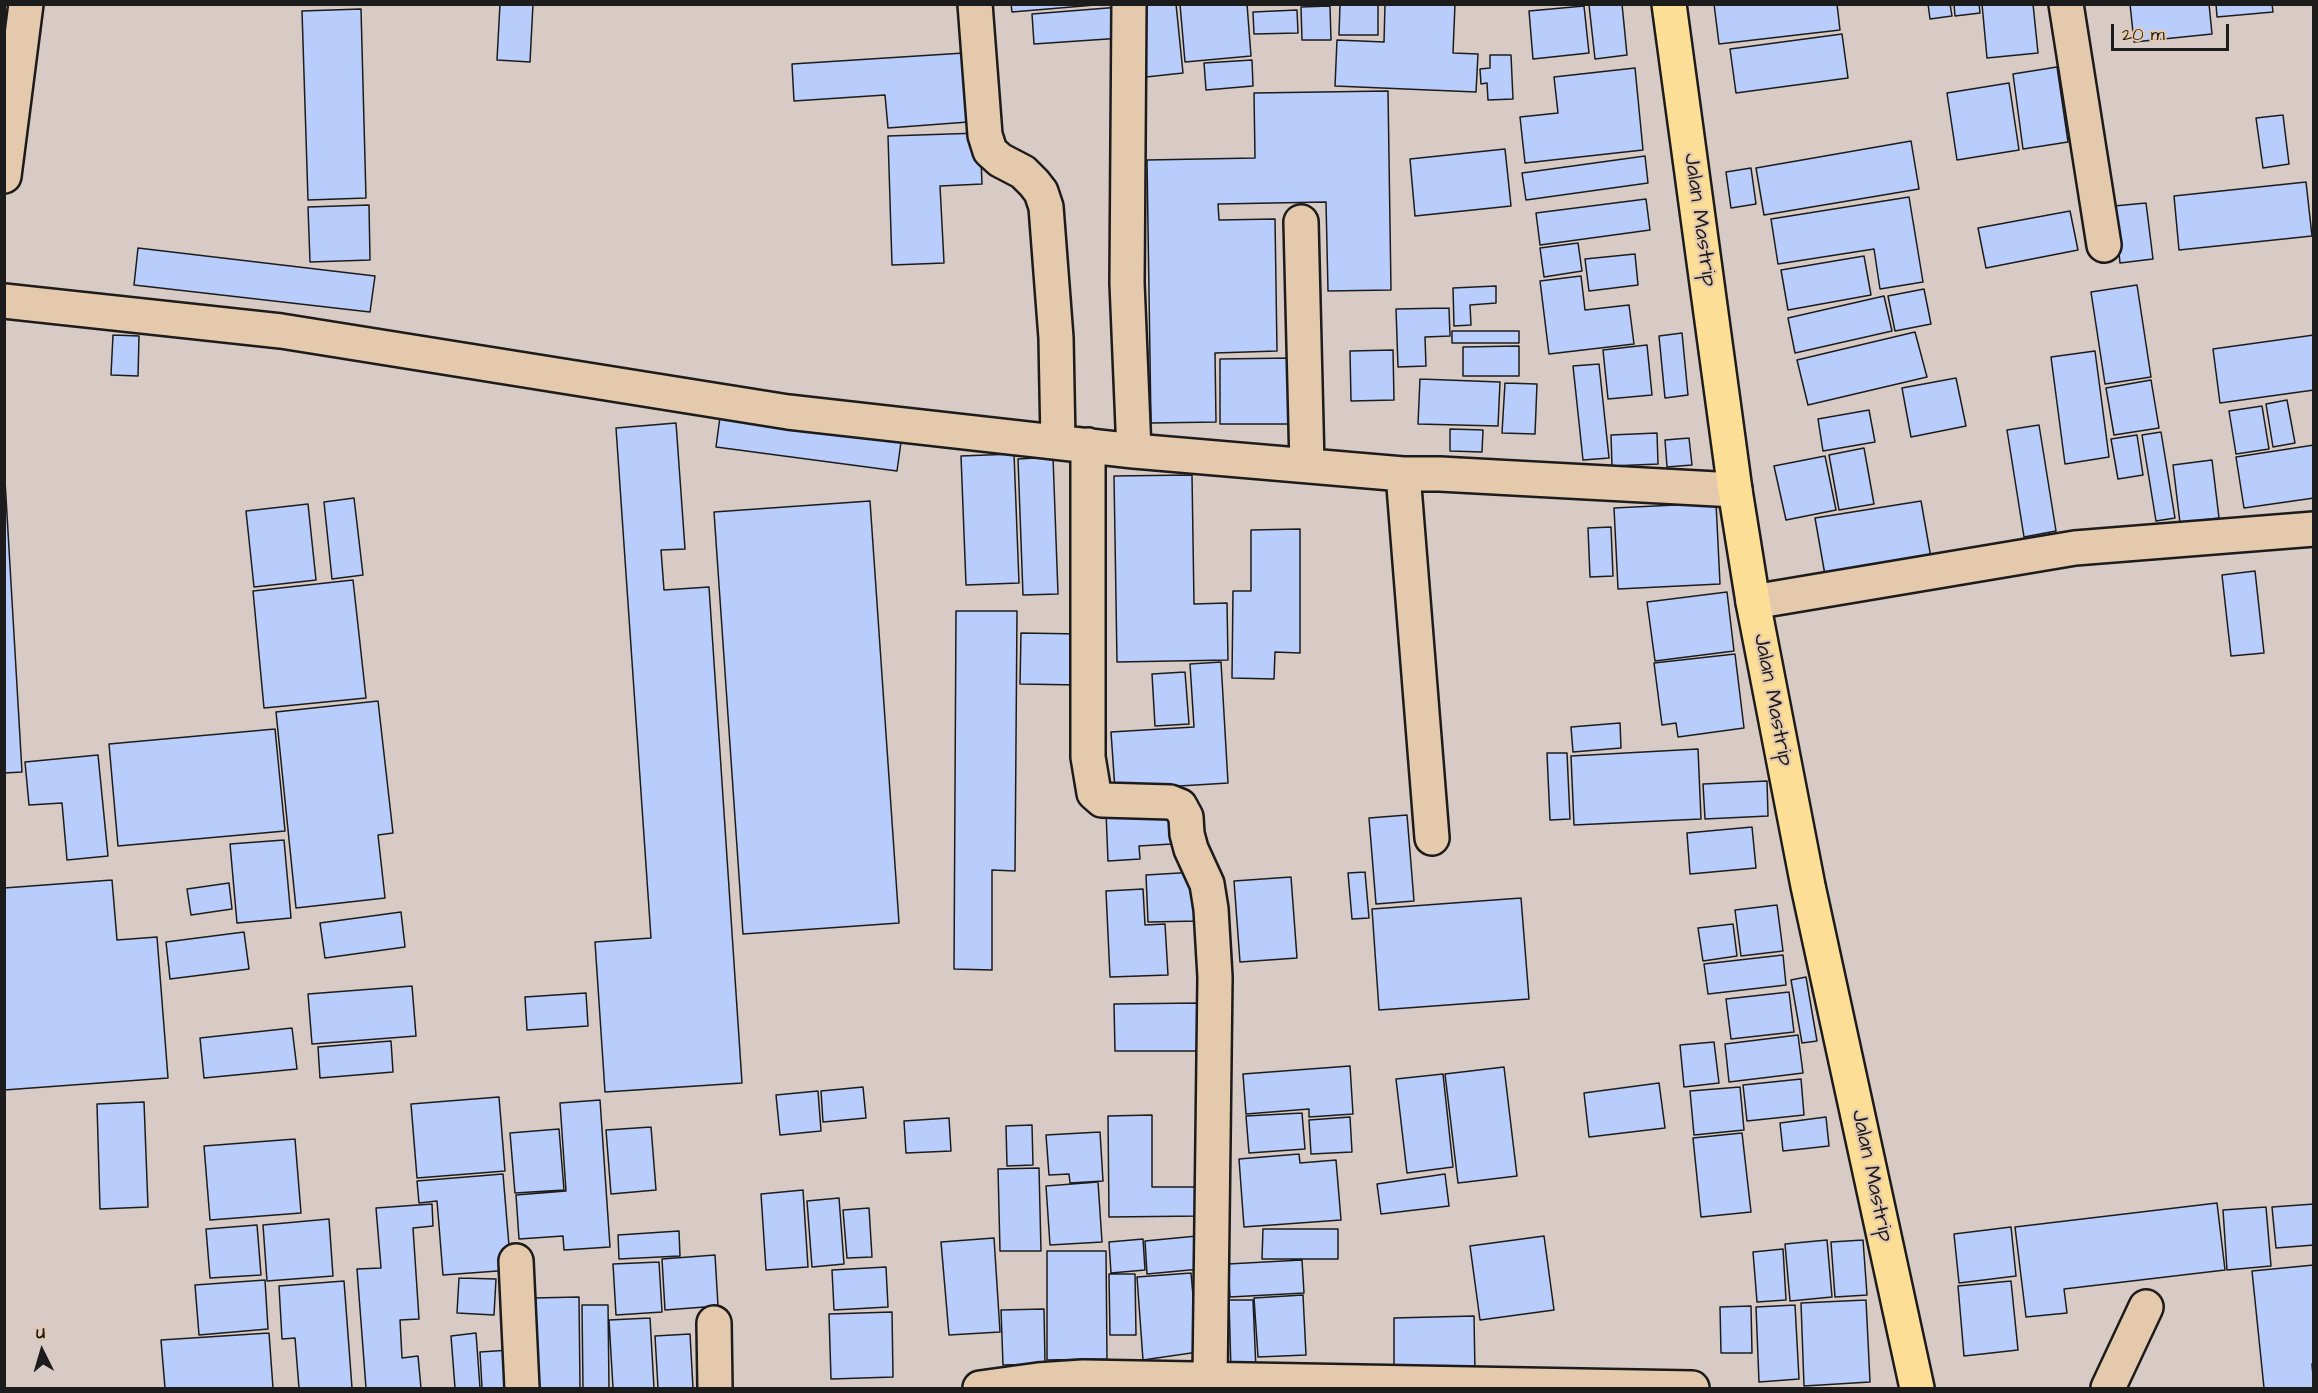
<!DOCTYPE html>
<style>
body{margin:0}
#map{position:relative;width:2318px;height:1393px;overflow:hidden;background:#d8cac4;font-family:"Architects Daughter",sans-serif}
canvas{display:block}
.frame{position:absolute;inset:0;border:6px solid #1c1c1c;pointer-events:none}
.north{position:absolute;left:12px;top:1321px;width:60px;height:60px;-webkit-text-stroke:4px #e5c9ac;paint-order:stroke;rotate:355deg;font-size:16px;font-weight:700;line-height:24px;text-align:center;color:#1c1c1c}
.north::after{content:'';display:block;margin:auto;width:21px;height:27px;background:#1c1c1c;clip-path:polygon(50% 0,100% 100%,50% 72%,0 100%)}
.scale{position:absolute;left:2111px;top:24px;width:118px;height:27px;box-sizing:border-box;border:3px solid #1c1c1c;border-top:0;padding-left:8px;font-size:18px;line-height:21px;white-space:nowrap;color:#1c1c1c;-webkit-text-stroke:4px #e5c9ac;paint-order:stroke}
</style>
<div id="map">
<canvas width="2318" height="1393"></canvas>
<div class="frame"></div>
<div class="north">U</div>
<div class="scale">20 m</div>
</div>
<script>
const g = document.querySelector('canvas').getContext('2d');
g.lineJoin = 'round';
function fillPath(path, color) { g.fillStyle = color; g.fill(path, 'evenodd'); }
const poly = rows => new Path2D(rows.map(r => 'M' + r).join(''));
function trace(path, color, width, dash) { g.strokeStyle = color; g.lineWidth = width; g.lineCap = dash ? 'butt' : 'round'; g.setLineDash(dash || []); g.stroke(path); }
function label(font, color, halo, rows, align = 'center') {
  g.font = font + ' "Architects Daughter",sans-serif'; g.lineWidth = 4.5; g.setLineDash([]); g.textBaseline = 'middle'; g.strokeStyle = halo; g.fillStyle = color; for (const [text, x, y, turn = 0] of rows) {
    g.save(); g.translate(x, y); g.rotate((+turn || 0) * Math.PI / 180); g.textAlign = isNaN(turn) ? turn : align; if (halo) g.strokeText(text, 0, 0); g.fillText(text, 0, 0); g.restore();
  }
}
const building = poly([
 [500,4,533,4,530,62,497,60,500,4],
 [1011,4,1107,4,1012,12,1011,4],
 [1139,4,1176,4,1183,73,1146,77,1139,4],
 [1180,4,1247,4,1251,56,1185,62,1180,4],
 [1340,4,1378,4,1378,35,1339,35,1340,4],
 [1385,4,1455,4,1453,53,1478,54,1476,92,1335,86,1337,40,1384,42,1385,4],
 [1622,4,1627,55,1595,59,1589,5,1622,4],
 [1714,4,1837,4,1840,30,1719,44,1714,4],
 [1928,4,1950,4,1952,16,1930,19,1928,4],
 [1954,4,1979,4,1980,13,1955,16,1954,4],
 [1982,4,2033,4,2038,53,1987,58,1982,4],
 [2130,4,2209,4,2212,34,2134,42,2130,4],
 [2216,4,2272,4,2273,12,2217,17,2216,4],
 [1330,6,1331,40,1302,40,1301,7,1330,6],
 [1584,6,1589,53,1533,59,1529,11,1584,6],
 [1120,7,1122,38,1034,44,1032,14,1120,7],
 [361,9,366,198,308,200,302,11,361,9],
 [1297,10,1298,33,1254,34,1253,12,1297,10],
 [1842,34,1848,78,1736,93,1730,49,1842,34],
 [964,53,968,122,888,128,885,95,794,101,792,64,964,53],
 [1490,55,1511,55,1513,99,1488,100,1487,83,1481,84,1480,69,1490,68,1490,55],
 [1252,60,1253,86,1206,90,1204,63,1252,60],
 [2057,67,2068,142,2023,149,2013,74,2057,67],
 [1635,68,1643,150,1525,163,1520,117,1558,113,1554,77,1635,68],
 [2009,83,2019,150,1957,160,1947,93,2009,83],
 [1388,91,1391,290,1328,291,1326,202,1218,204,1219,220,1275,219,1277,351,1215,353,1216,422,1151,423,1147,160,1255,158,1254,93,1388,91],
 [2283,115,2289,164,2263,168,2256,118,2283,115],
 [980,133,982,184,940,186,944,263,892,265,888,136,980,133],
 [1911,141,1919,189,1764,215,1756,168,1911,141],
 [1505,149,1511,206,1415,216,1410,159,1505,149],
 [1645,156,1648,183,1526,200,1522,173,1645,156],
 [1751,168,1756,204,1731,208,1726,172,1751,168],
 [2306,182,2312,236,2179,250,2174,196,2306,182],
 [1909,197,1923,282,1880,289,1874,249,1778,264,1771,219,1909,197],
 [1646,199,1650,230,1540,245,1536,213,1646,199],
 [2146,203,2153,259,2120,263,2114,206,2146,203],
 [369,205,370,260,310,262,308,207,369,205],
 [2070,211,2078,250,1986,268,1978,228,2070,211],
 [1578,243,1582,271,1544,277,1540,248,1578,243],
 [138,248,375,276,370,312,134,285,138,248],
 [1635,254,1638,285,1589,291,1585,259,1635,254],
 [1864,256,1871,295,1788,310,1781,270,1864,256],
 [1581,276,1585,310,1629,305,1634,344,1549,354,1540,281,1581,276],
 [2137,285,2151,377,2105,384,2091,292,2137,285],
 [1496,286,1496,303,1470,305,1471,325,1454,326,1453,288,1496,286],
 [1924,289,1931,324,1895,331,1888,296,1924,289],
 [1884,296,1892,331,1795,353,1788,318,1884,296],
 [1449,308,1450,336,1425,337,1426,366,1398,367,1396,309,1449,308],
 [1452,331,1519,331,1519,343,1452,343,1452,331],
 [1915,332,1927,377,1808,405,1797,360,1915,332],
 [1682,333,1688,395,1665,398,1659,336,1682,333],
 [113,335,139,336,138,376,111,375,113,335],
 [2314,335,2314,390,2220,403,2213,349,2314,335],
 [1647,345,1652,395,1608,399,1603,350,1647,345],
 [1519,346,1519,376,1463,376,1463,347,1519,346],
 [1393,350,1394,400,1351,401,1350,351,1393,350],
 [2095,351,2109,457,2065,464,2051,357,2095,351],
 [1292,358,1293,424,1220,424,1220,359,1292,358],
 [1599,364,1609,458,1583,460,1573,366,1599,364],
 [1956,378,1966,426,1911,437,1902,388,1956,378],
 [1420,379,1500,382,1498,426,1418,424,1420,379],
 [2151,380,2159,428,2114,435,2106,388,2151,380],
 [1505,383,1537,384,1535,434,1502,433,1505,383],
 [2287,400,2295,443,2273,447,2266,404,2287,400],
 [2262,406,2269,449,2236,454,2229,411,2262,406],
 [1869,410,1875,442,1823,451,1818,419,1869,410],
 [720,417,901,442,897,471,716,447,720,417],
 [676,423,685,549,661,550,664,590,709,587,742,1083,605,1092,595,942,651,938,616,428,676,423],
 [2039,425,2056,531,2024,537,2007,430,2039,425],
 [1450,429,1483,430,1482,452,1450,451,1450,429],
 [2161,432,2175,518,2156,521,2142,435,2161,432],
 [1657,433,1658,464,1612,466,1611,435,1657,433],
 [2137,435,2143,475,2118,479,2111,439,2137,435],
 [1689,438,1692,465,1667,467,1665,440,1689,438],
 [2314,445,2314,498,2244,508,2236,457,2314,445],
 [1864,448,1874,504,1839,510,1829,455,1864,448],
 [1014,454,1019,583,966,585,961,456,1014,454],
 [1825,456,1836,510,1786,520,1774,466,1825,456],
 [1053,457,1058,594,1023,595,1018,459,1053,457],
 [2212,460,2219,518,2180,523,2173,465,2212,460],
 [4,463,22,772,4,773,4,463],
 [1192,475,1194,604,1227,603,1228,660,1117,662,1114,476,1192,475],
 [354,498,363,575,332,579,324,502,354,498],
 [870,501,899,923,743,934,714,512,870,501],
 [1921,501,1931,558,1825,575,1815,518,1921,501],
 [1716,503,1720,584,1618,589,1614,508,1716,503],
 [308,504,316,580,254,587,246,511,308,504],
 [1611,527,1613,576,1590,577,1588,528,1611,527],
 [1300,529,1300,653,1275,652,1274,679,1232,678,1233,591,1251,591,1251,530,1300,529],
 [2255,571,2264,653,2231,656,2222,575,2255,571],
 [353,580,366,698,264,708,253,591,353,580],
 [1727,592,1734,651,1655,661,1647,602,1727,592],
 [956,611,1017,611,1015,871,992,870,992,970,954,969,956,611],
 [1021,633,1081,634,1080,685,1020,684,1021,633],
 [1735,654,1744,728,1678,737,1676,723,1662,725,1654,663,1735,654],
 [1221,662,1228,783,1115,790,1111,732,1194,727,1190,664,1221,662],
 [1185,672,1189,724,1155,726,1152,674,1185,672],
 [378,701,393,833,378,835,385,898,296,908,276,712,378,701],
 [1620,723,1621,748,1573,752,1571,727,1620,723],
 [275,729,285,831,118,846,109,744,275,729],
 [1698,749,1701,819,1574,825,1571,756,1698,749],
 [1547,753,1567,753,1570,819,1550,820,1547,753],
 [98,755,108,856,67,860,62,803,29,805,25,762,98,755],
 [1767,781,1768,816,1705,819,1703,784,1767,781],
 [1170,809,1172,844,1139,846,1140,859,1108,861,1106,812,1170,809],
 [1407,815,1414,901,1376,904,1369,818,1407,815],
 [1752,827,1756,868,1690,874,1687,833,1752,827],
 [284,840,291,918,237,923,230,844,284,840],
 [1196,872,1199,921,1148,922,1146,875,1196,872],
 [1365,872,1369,918,1352,919,1348,873,1365,872],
 [1291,877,1297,958,1240,962,1234,881,1291,877],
 [112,880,117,940,157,937,168,1078,4,1090,4,888,112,880],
 [229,883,232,909,191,915,187,889,229,883],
 [1143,889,1145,925,1165,924,1168,975,1110,977,1106,891,1143,889],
 [1521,898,1529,999,1379,1010,1372,909,1521,898],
 [1777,905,1783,951,1741,956,1735,910,1777,905],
 [401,912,405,947,325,958,320,923,401,912],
 [1733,924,1737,956,1703,961,1698,928,1733,924],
 [244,932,249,969,170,979,166,942,244,932],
 [1783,955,1786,985,1708,994,1704,964,1783,955],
 [1806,977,1817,1041,1802,1043,1791,980,1806,977],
 [412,986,416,1036,312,1044,308,994,412,986],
 [1789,992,1794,1032,1731,1039,1726,999,1789,992],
 [586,993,588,1026,527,1030,525,997,586,993],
 [1200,1003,1200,1051,1115,1051,1114,1004,1200,1003],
 [292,1028,297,1069,204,1078,200,1038,292,1028],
 [1798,1035,1803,1073,1729,1082,1725,1044,1798,1035],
 [391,1041,393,1072,320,1078,318,1047,391,1041],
 [1714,1042,1719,1083,1684,1087,1680,1045,1714,1042],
 [1350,1066,1353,1114,1309,1117,1309,1109,1246,1114,1243,1074,1350,1066],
 [1504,1067,1517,1176,1458,1183,1445,1074,1504,1067],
 [1443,1074,1453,1167,1407,1173,1396,1079,1443,1074],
 [1801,1079,1804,1115,1747,1121,1743,1085,1801,1079],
 [1659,1083,1665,1128,1589,1137,1584,1093,1659,1083],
 [863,1087,866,1118,823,1122,821,1091,863,1087],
 [1740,1087,1744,1130,1694,1135,1690,1091,1740,1087],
 [818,1091,821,1131,780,1135,776,1095,818,1091],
 [499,1097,505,1171,417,1178,411,1104,499,1097],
 [600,1100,610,1247,564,1250,563,1236,519,1239,516,1195,566,1191,560,1103,600,1100],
 [144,1102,148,1207,100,1209,97,1104,144,1102],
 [1302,1113,1305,1149,1249,1153,1246,1116,1302,1113],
 [1152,1115,1152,1187,1200,1187,1200,1216,1109,1217,1108,1116,1152,1115],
 [1350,1117,1352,1152,1311,1154,1309,1120,1350,1117],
 [1826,1117,1829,1146,1783,1151,1780,1123,1826,1117],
 [949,1118,951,1151,906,1153,904,1121,949,1118],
 [1032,1125,1033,1165,1007,1166,1006,1126,1032,1125],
 [651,1127,656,1190,611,1194,606,1130,651,1127],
 [559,1129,564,1190,515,1193,510,1133,559,1129],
 [1100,1132,1103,1181,1070,1183,1069,1174,1049,1175,1046,1135,1100,1132],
 [1742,1133,1751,1212,1701,1217,1693,1138,1742,1133],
 [295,1139,301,1213,210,1220,204,1146,295,1139],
 [1299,1154,1300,1163,1336,1160,1341,1220,1244,1227,1239,1159,1299,1154],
 [1039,1168,1041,1251,1000,1251,998,1169,1039,1168],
 [503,1174,511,1270,443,1275,437,1201,419,1203,417,1181,503,1174],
 [1445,1174,1449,1206,1381,1214,1377,1184,1445,1174],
 [1098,1182,1102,1242,1050,1245,1046,1186,1098,1182],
 [803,1190,808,1267,766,1270,761,1194,803,1190],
 [839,1198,844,1264,812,1267,807,1201,839,1198],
 [2217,1203,2225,1270,2064,1289,2067,1313,2026,1317,2015,1227,2217,1203],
 [432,1204,433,1226,413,1228,419,1319,400,1320,402,1358,418,1356,421,1388,366,1388,357,1269,381,1268,376,1208,432,1204],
 [2314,1204,2314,1245,2276,1248,2272,1207,2314,1204],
 [2266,1207,2271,1266,2227,1270,2223,1210,2266,1207],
 [869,1208,872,1257,847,1258,843,1210,869,1208],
 [329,1219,333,1276,267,1281,263,1225,329,1219],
 [257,1225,261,1275,210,1278,206,1229,257,1225],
 [2011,1227,2016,1276,1959,1283,1954,1234,2011,1227],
 [1263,1229,1338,1229,1338,1259,1262,1259,1263,1229],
 [679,1231,680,1256,619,1259,618,1235,679,1231],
 [1197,1236,1200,1269,1147,1274,1145,1241,1197,1236],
 [1544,1236,1554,1310,1480,1320,1470,1246,1544,1236],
 [994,1238,1000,1332,949,1335,941,1242,994,1238],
 [1143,1239,1145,1270,1111,1273,1109,1242,1143,1239],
 [1827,1240,1832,1297,1790,1301,1785,1244,1827,1240],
 [1863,1240,1867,1295,1835,1297,1831,1242,1863,1240],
 [1783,1249,1786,1300,1757,1302,1753,1252,1783,1249],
 [1047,1251,1106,1251,1107,1359,1047,1360,1047,1251],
 [715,1255,718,1306,665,1310,662,1259,715,1255],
 [1302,1260,1304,1293,1230,1297,1228,1264,1302,1260],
 [659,1262,662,1312,616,1315,613,1264,659,1262],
 [2314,1265,2314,1364,2312,1364,2314,1388,2264,1388,2252,1271,2314,1265],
 [886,1267,888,1307,834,1310,832,1270,886,1267],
 [1191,1273,1198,1352,1143,1360,1137,1277,1191,1273],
 [1109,1274,1135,1274,1136,1335,1110,1335,1109,1274],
 [459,1278,496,1279,494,1315,457,1313,459,1278],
 [265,1280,268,1329,199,1335,195,1285,265,1280],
 [344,1281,352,1388,299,1388,295,1338,282,1339,279,1286,344,1281],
 [2011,1281,2018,1350,1964,1356,1958,1286,2011,1281],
 [1303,1295,1306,1355,1258,1357,1254,1298,1303,1295],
 [579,1297,580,1388,534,1388,533,1298,579,1297],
 [1229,1300,1253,1300,1256,1370,1231,1371,1229,1300],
 [1866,1300,1870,1382,1804,1386,1801,1303,1866,1300],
 [582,1305,608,1305,609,1388,583,1388,582,1305],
 [1795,1305,1799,1379,1759,1382,1756,1307,1795,1305],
 [1751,1306,1752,1353,1721,1353,1720,1307,1751,1306],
 [1044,1309,1045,1364,1003,1365,1001,1310,1044,1309],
 [892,1312,893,1377,831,1379,829,1314,892,1312],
 [1474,1316,1475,1374,1394,1375,1394,1318,1474,1316],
 [650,1318,654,1388,613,1388,609,1320,650,1318],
 [269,1333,273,1388,165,1388,161,1340,269,1333],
 [476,1333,480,1388,455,1388,451,1336,476,1333],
 [690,1334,693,1388,658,1388,655,1336,690,1334],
 [510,1350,512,1388,482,1388,480,1352,510,1350]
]);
fillPath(building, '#b8cdfc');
trace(building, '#1c1c1c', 1.5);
const minor = poly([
 [975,4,985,135,990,151,1000,160,1023,172,1034,183,1041,192,1046,207,1056,338,1058,442],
 [1129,4,1127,283,1134,451],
 [2066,4,2104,245],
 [4,176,26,4],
 [1301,222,1307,465],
 [4,301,281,331,788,412,1134,451,1403,474,1440,474,1735,490],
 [1088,445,1088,757,1094,793,1102,800,1170,802,1180,806,1186,817,1187,834,1191,849,1207,884,1211,909,1215,977,1210,1380],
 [1403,474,1432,838],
 [1753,602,2075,548,2314,529],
 [516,1261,522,1388],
 [714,1323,715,1388],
 [980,1388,1038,1380,1083,1377,1692,1388],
 [2108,1388,2146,1307]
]);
const major = poly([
 [1669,4,1735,490,1753,602,1808,886,1917,1388]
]);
trace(minor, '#1c1c1c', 38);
trace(major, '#1c1c1c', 38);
trace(minor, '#e5c9ac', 33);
trace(major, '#fcde96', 33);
label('22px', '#1c1c1c', '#e5c9ac', [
 ["Jalan Mastrip",1699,220,82],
 ["Jalan Mastrip",1772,700,79],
 ["Jalan Mastrip",1871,1176,78]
]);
</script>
